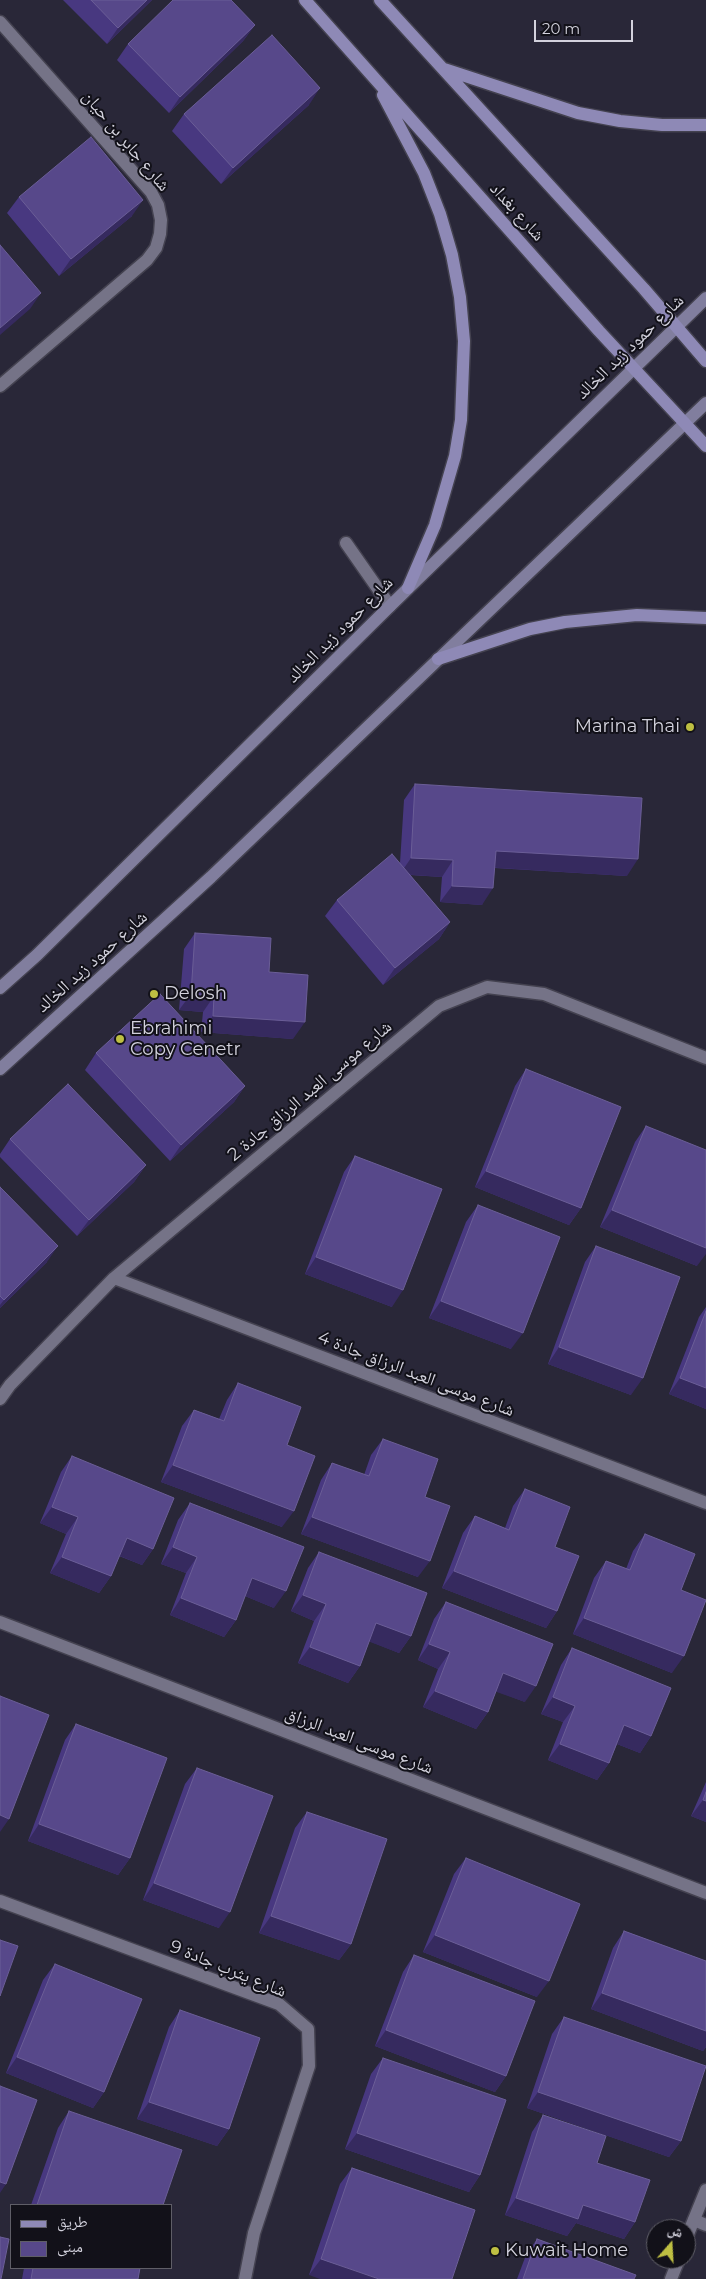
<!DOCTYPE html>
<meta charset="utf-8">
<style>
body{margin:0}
#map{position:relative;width:706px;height:2279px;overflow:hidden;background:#292738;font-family:Montserrat,"Noto Naskh Arabic",sans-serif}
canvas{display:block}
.legend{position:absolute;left:10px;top:2204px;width:162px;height:65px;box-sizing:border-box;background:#121119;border:1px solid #5f5e67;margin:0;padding:6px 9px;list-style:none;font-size:15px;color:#d3d2dd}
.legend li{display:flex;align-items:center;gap:10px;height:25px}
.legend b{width:25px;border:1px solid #5f5e67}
.north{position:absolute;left:646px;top:2219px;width:50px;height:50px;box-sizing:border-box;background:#121119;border:1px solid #5f5e67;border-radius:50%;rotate:19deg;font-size:14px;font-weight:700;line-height:20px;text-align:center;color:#d3d2dd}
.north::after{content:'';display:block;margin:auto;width:18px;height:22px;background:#bebf42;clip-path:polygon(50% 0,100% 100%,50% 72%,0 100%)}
.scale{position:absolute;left:534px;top:20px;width:99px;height:22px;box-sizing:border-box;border:2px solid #d3d2dd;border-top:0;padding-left:6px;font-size:15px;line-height:18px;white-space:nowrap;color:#d3d2dd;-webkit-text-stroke:4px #121119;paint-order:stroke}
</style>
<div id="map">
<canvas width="706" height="2279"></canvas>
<ul class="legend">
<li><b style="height:6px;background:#8e89b6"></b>طريق</li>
<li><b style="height:14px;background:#57488a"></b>مبنى</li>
</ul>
<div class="north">ش</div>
<div class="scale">20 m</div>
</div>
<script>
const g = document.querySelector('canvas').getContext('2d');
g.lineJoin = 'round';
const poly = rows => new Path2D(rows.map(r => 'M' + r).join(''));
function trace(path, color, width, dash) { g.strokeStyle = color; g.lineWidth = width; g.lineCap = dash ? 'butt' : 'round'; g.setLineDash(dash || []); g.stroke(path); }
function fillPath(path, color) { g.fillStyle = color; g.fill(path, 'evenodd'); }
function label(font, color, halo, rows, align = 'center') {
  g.font = font + ' Montserrat,"Noto Naskh Arabic",sans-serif'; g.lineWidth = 4; g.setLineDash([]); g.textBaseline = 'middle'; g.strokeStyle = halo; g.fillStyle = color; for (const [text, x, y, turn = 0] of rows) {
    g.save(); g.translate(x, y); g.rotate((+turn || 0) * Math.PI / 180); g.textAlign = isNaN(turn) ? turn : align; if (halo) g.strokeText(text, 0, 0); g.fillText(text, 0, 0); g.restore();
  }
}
const lane = poly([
 [346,543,390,606],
 [694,2220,706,2225]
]);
const street = poly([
 [0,22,151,192,158,205,161,220,160,234,156,248,147,260,0,386],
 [114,1278,706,1503],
 [0,1399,10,1385,114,1278,439,1006,487,987,544,994,706,1058],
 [0,1622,706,1893],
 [0,1901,279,2004,308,2029,309,2066,254,2233,245,2279],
 [686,2239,706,2190],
 [671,2279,679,2259]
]);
const secondary = poly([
 [0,988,37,955,390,606,706,298],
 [0,1069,211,877,706,403]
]);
const primary = poly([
 [305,0,599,331,706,446],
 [380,0,644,289,706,361],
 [444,69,578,113,620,121,662,125,706,125],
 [383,95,424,173,440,214,452,255,460,297,464,341,461,420,455,456,435,525,408,588],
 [438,659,530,629,565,622,637,615,706,618]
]);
trace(lane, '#444250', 15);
trace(street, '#444250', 15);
trace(secondary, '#444250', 15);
trace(primary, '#444250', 15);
trace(lane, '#757387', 12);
trace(street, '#757387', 12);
trace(secondary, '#817e9e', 12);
trace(primary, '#8e89b6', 12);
fillPath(poly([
 [63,0,152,0,107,44],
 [255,25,243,41,169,113,117,60,128,44],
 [309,105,221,184,172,131,184,114],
 [19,197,132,216,59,276,7,213],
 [415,784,627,876,495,868,482,905,440,902,442,877,410,875,450,922,439,939,383,985,325,916,337,900,400,863,404,800],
 [195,933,269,972,293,1039,201,1032,203,1012,179,1010,184,949],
 [96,1053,245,1086,234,1102,170,1161,85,1070],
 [526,1069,581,1208,569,1225,475,1187,515,1086],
 [646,1126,697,1266,600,1227,635,1142],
 [10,1139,146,1165,134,1182,77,1236,0,1157,0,1154],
 [355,1156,392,1307,305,1274,344,1172],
 [0,1187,47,1262,0,1308],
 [478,1205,511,1349,429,1318,466,1222],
 [596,1246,631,1395,548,1364,585,1262],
 [706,1307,706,1409,669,1394,699,1317],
 [238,1383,287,1445,282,1527,161,1482,182,1426,194,1410,219,1419,227,1400],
 [383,1439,425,1497,418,1577,301,1534,321,1480,332,1463,364,1475,371,1455],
 [72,1456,153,1549,142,1565,119,1556,111,1576,99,1593,50,1573,66,1534,40,1523,61,1472],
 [525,1489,555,1547,557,1611,546,1628,442,1588,463,1533,475,1516,505,1528,513,1506],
 [190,1503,274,1608,245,1596,236,1620,224,1637,170,1615,186,1573,161,1564,178,1520],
 [645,1534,681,1590,672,1673,573,1634,594,1578,606,1561,626,1569,633,1551],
 [319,1552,411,1636,399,1653,369,1641,360,1666,348,1683,298,1663,314,1621,291,1611,308,1568],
 [446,1602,525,1702,496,1691,488,1712,476,1729,423,1707,438,1669,418,1660,434,1619],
 [572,1648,651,1736,640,1753,617,1744,609,1763,597,1780,548,1760,563,1722,541,1714,561,1665],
 [76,1724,130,1858,118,1875,28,1841,65,1740],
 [197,1768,219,1928,143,1900,185,1784],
 [706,1782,706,1822,691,1816],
 [307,1812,351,1944,339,1960,259,1933,295,1828],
 [466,1858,537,1997,423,1952,454,1874],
 [624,1931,706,1961,706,2047,703,2051,591,2009,613,1948],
 [414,1955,506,2076,495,2092,375,2046,403,1972],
 [55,1964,104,2092,93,2108,6,2073,43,1980],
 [180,2010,229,2129,217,2146,137,2119,169,2027],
 [564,2017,681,2141,669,2157,527,2108,552,2034],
 [383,2058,480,2175,469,2192,345,2149,371,2074],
 [69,2111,163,2205,31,2205,58,2128],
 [543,2115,635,2222,624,2239,576,2223,567,2236,505,2215,532,2132],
 [352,2168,475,2210,309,2275,340,2184],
 [537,2239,634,2279,517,2279,526,2255],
 [24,2268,140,2268,138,2279,22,2279]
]), '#483880');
fillPath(poly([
 [147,0,152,0,107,44,118,28],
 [255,25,243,41,169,113,180,97],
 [320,88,309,105,221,184,233,168],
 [143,200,132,216,59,276,71,259],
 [41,293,30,309,0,335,0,328],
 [496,851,638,859,627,876,484,867],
 [411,858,453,860,442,877,400,874],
 [452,886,493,888,482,905,440,902],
 [450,922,439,939,383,985,395,968],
 [191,994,214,996,203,1012,179,1010],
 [213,1016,305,1022,293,1039,201,1032],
 [245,1086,234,1102,170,1161,181,1145],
 [146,1165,134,1182,77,1236,89,1220],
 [486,1171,581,1208,569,1225,475,1187],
 [612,1210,706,1248,706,1254,697,1266,600,1227],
 [58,1246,47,1262,0,1308,0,1305,4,1300],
 [316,1257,403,1290,392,1307,305,1274],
 [441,1301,523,1333,511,1349,429,1318],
 [559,1347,643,1378,631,1395,548,1364],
 [680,1378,706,1388,706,1409,669,1394],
 [173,1465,294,1511,282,1527,161,1482],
 [52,1507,78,1517,66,1534,40,1523],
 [312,1517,430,1561,418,1577,301,1534],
 [127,1538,153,1549,142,1565,115,1554],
 [173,1547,197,1557,186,1573,161,1564],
 [62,1557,111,1576,99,1593,50,1573],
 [454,1571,557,1611,546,1628,442,1588],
 [252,1578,286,1591,274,1608,240,1594],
 [303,1595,326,1604,314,1621,291,1611],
 [181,1598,236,1620,224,1637,170,1615],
 [584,1618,684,1656,672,1673,573,1634],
 [376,1623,411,1636,399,1653,365,1640],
 [429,1644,450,1652,438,1669,418,1660],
 [310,1647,360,1666,348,1683,298,1663],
 [503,1673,536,1686,525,1702,491,1690],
 [435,1691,488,1712,476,1729,423,1707],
 [553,1697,575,1706,563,1722,541,1714],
 [624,1725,651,1736,640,1753,612,1742],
 [560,1744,609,1763,597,1780,548,1760],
 [703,1800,706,1801,706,1822,691,1816],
 [0,1815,9,1819,0,1832],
 [39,1824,130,1858,118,1875,28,1841],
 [154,1883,230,1912,219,1928,143,1900],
 [271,1916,351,1944,339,1960,259,1933],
 [435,1935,549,1981,537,1997,423,1952],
 [602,1993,706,2031,706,2047,703,2051,591,2009],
 [386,2030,506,2076,495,2092,375,2046],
 [17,2057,104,2092,93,2108,6,2073],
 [538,2092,681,2141,669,2157,527,2108],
 [149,2102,229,2129,217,2146,137,2119],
 [357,2133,480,2175,469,2192,345,2149],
 [0,2182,6,2184,0,2193],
 [516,2198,583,2205,635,2222,624,2239,576,2223,567,2236,505,2215],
 [321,2259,379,2279,320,2279,309,2275]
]), '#362a5f');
const building = poly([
 [91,0,147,0,118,28,91,0],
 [173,0,231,0,255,25,180,97,128,44,173,0],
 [272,35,320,88,233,168,184,114,272,35],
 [91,137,143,200,71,259,19,197,91,137],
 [0,245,41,293,0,328,0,245],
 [415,784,642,798,638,859,496,851,493,888,452,886,453,860,411,858,415,784],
 [392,854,450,922,395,968,337,900,392,854],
 [195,933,271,938,269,972,308,975,305,1022,213,1016,214,996,191,994,195,933],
 [160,994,245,1086,181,1145,96,1053,160,994],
 [526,1069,621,1107,581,1208,486,1171,526,1069],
 [68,1084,146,1165,89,1220,10,1139,68,1084],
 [646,1126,706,1150,706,1248,612,1210,646,1126],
 [355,1156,442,1189,403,1290,316,1257,355,1156],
 [0,1187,58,1246,4,1300,0,1296,0,1187],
 [478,1205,560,1237,523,1333,441,1301,478,1205],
 [596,1246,680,1277,643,1378,559,1347,596,1246],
 [706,1311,706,1388,680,1378,706,1311],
 [238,1383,301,1407,287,1445,315,1456,294,1511,173,1465,194,1410,224,1421,238,1383],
 [383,1439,438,1459,425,1497,450,1506,430,1561,312,1517,332,1463,369,1476,383,1439],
 [72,1456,174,1498,153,1549,127,1538,111,1576,62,1557,78,1517,52,1507,72,1456],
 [525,1489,570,1507,555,1547,579,1556,557,1611,454,1571,475,1516,509,1530,525,1489],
 [190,1503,304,1547,286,1591,252,1578,236,1620,181,1598,197,1557,173,1547,190,1503],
 [645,1534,695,1554,681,1590,706,1600,684,1656,584,1618,606,1561,630,1570,645,1534],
 [319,1552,427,1593,411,1636,376,1623,360,1666,310,1647,326,1604,303,1595,319,1552],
 [446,1602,553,1644,536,1686,503,1673,488,1712,435,1691,450,1652,429,1644,446,1602],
 [572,1648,671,1688,651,1736,624,1725,609,1763,560,1744,575,1706,553,1697,572,1648],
 [0,1696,49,1715,9,1819,0,1815,0,1696],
 [76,1724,167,1758,130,1858,39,1824,76,1724],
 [197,1768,273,1796,230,1912,154,1883,197,1768],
 [706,1792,706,1801,703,1800,706,1792],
 [307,1812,387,1839,351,1944,271,1916,307,1812],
 [466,1858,580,1904,549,1981,435,1935,466,1858],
 [624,1931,706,1961,706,2031,602,1993,624,1931],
 [0,1940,18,1946,0,1996,0,1940],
 [414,1955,535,2001,506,2076,386,2030,414,1955],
 [55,1964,142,1999,104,2092,17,2057,55,1964],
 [180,2010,260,2038,229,2129,149,2102,180,2010],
 [564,2017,706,2066,681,2141,538,2092,564,2017],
 [383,2058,506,2100,480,2175,357,2133,383,2058],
 [0,2086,37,2100,6,2184,0,2182,0,2086],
 [69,2111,182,2150,163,2205,37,2205,69,2111],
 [543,2115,606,2136,597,2163,650,2180,635,2222,583,2205,578,2219,516,2198,543,2115],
 [352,2168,475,2210,452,2279,379,2279,321,2259,352,2168],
 [0,2237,9,2239,1,2279,0,2279,0,2237],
 [537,2239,636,2275,634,2279,523,2279,537,2239],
 [33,2268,140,2268,138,2279,31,2279,33,2268]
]);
fillPath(building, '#57488a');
trace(building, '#6b5e97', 1);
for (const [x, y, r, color] of [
 [690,727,5,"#bebf42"],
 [154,994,5,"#bebf42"],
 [120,1039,5,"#bebf42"],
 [495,2251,5,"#bebf42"]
]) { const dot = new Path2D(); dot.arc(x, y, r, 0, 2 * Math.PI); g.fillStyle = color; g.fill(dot); trace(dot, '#121119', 2); }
label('18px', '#d3d2dd', '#121119', [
 ["شارع جابر بن حيان",126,141,50],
 ["شارع بغداد",517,212,48],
 ["شارع حمود زيد الخالد",630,347,-44],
 ["شارع حمود زيد الخالد",340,630,-45],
 ["شارع حمود زيد الخالد",92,962,-42],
 ["شارع موسى العبد الرزاق جادة 2",310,1091,-40],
 ["شارع موسى العبد الرزاق جادة 4",416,1374,21],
 ["شارع موسى العبد الرزاق",359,1741,21],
 ["شارع يثرب جادة 9",228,1969,22]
]);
label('18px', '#d3d2dd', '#121119', [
 ["Marina Thai",680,727,"right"],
 ["Delosh",164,994],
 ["Ebrahimi",130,1029],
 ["Copy Cenetr",130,1050],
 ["Kuwait Home",505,2251]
], 'left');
</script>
